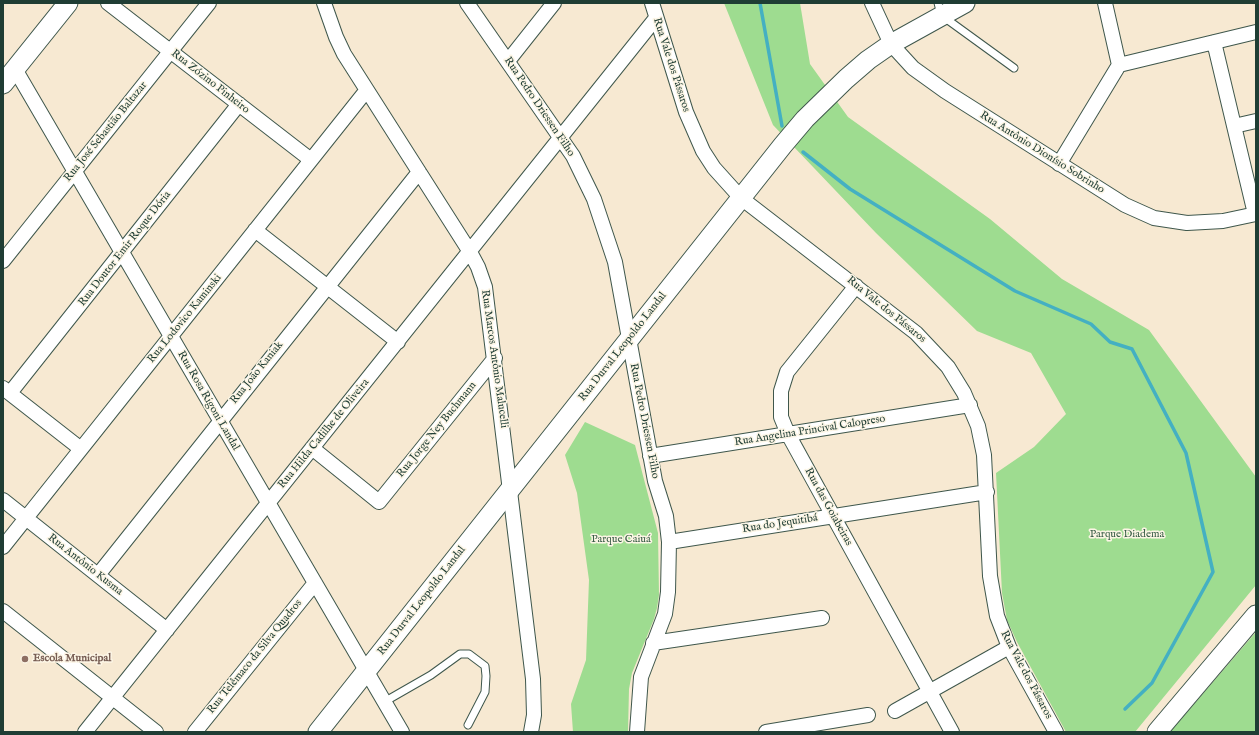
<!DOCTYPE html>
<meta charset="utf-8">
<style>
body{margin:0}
#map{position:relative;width:1259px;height:735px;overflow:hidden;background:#f7e9d2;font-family:"IM FELL English",serif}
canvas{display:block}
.frame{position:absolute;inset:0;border:4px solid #1f3d34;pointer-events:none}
</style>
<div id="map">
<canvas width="1259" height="735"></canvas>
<div class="frame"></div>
</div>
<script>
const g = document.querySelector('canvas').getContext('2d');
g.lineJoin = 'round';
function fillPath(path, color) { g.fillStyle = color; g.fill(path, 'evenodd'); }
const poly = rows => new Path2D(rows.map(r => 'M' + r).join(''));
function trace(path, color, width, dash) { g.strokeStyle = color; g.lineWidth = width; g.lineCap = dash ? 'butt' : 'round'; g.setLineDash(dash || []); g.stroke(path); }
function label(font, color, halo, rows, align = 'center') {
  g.font = font + ' "IM FELL English",serif'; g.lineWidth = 3; g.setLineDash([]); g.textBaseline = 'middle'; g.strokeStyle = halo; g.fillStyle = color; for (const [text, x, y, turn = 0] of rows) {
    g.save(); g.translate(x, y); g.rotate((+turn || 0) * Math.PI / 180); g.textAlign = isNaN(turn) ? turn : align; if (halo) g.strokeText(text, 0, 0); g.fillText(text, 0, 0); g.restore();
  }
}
fillPath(poly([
 [724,3,800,3,810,64,848,117,990,219,1062,279,1149,330,1256,477,1256,585,1135,732,1066,732,1017,642,1007,620,1002,593,996,473,1034,447,1066,414,1031,353,977,331,876,233,773,125],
 [585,422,635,445,658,533,659,595,657,608,654,619,632,673,629,689,628,732,573,732,571,704,586,660,589,580,577,493,565,455],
 [1256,632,1256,732,1170,732]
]), '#9edc90');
trace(poly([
 [760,3,782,126],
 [803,152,850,189,1015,291,1091,324,1110,342,1132,349,1186,453,1213,572,1152,683,1125,709]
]), '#44b0c2', 3.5);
const lane = poly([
 [938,3,941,15,1014,68],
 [384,702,431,675,460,654,469,654,485,666,486,676,485,692,468,725]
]);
const street = poly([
 [108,3,311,160],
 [324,3,336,37,344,54,470,252,478,267,485,287,533,679,534,715,531,732],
 [467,3,573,156,594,199,615,262,655,481,666,516,669,542,668,592,665,614,641,677,637,732],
 [652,3,686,112,703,151,714,168,741,198,916,333,948,367,964,393,978,426,984,455,990,576,997,616,1009,647,1056,732],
 [872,3,891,44,913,68,945,91,1125,205,1154,218,1187,223,1223,221,1256,214],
 [1214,42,1255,214],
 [508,61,554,3],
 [1119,65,1256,32],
 [15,69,402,732],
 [1234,126,1256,121],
 [1059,164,1119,65,1105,3],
 [255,230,398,342],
 [3,261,209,3],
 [856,286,787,372,781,391,781,417,788,434,952,732],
 [3,388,81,449],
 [10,393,239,104],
 [312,448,379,502,495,358],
 [650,456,970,405],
 [3,500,167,630],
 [669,542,987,492],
 [3,547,366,91],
 [98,575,419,172],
 [3,611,156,732],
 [653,643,822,618],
 [895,711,1009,647],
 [85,732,656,18],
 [195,732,315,583],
 [766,732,868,715]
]);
const secondary = poly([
 [3,84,68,3],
 [318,732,783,145,805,119,846,79,868,60,891,44,965,3],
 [1157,732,1256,615]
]);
trace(lane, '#3f574c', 9);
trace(street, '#3f574c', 16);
trace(secondary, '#3f574c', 21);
trace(lane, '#fff', 7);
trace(street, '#fff', 14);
trace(secondary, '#fff', 19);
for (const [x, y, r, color] of [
 [25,659,4,"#8d6e63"]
]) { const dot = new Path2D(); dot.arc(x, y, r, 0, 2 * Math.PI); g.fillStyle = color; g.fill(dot); trace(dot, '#fcf5e5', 1.5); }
label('11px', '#1f3d34', '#fcf5e5', [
 ["Rua Vale dos Pássaros",671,65,72],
 ["Rua Zózino Pinheiro",210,82,38],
 ["Rua Pedro Driessen Filho",539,107,56],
 ["Rua José Sebastião Baltazar",106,132,-51],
 ["Rua Antônio Dionísio Sobrinho",1042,153,32],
 ["Rua Doutor Emir Roque Dória",125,249,-52],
 ["Rua Vale dos Pássaros",886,310,39],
 ["Rua Lodovico Kaminski",185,319,-51],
 ["Rua Durval Leopoldo Landal",623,347,-52],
 ["Rua Marcos Antônio Malucelli",494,359,82],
 ["Rua João Kaniak",257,373,-51],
 ["Rua Rosa Rigoni Landal",208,401,60],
 ["Rua Pedro Driessen Filho",644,421,79],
 ["Rua Jorge Ney Buchmann",437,430,-51],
 ["Rua Angelina Princival Calopreso",810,431,-9],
 ["Rua Hilda Cadilhe de Oliveira",324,434,-51],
 ["Rua das Goiabeiras",828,507,61],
 ["Rua do Jequitibá",780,524,-9],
 ["Rua Antônio Kusma",85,565,38],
 ["Rua Durval Leopoldo Landal",422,601,-52],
 ["Rua Telêmaco da Silva Quadros",255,657,-51],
 ["Rua Vale dos Pássaros",1026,675,62]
]);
label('11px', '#385d46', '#fcf5e5', [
 ["Parque Diadema",1127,535],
 ["Parque Caiuá",621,540]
]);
label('bold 11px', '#785e54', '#fcf5e5', [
 ["Escola Municipal",33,659]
], 'left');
</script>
